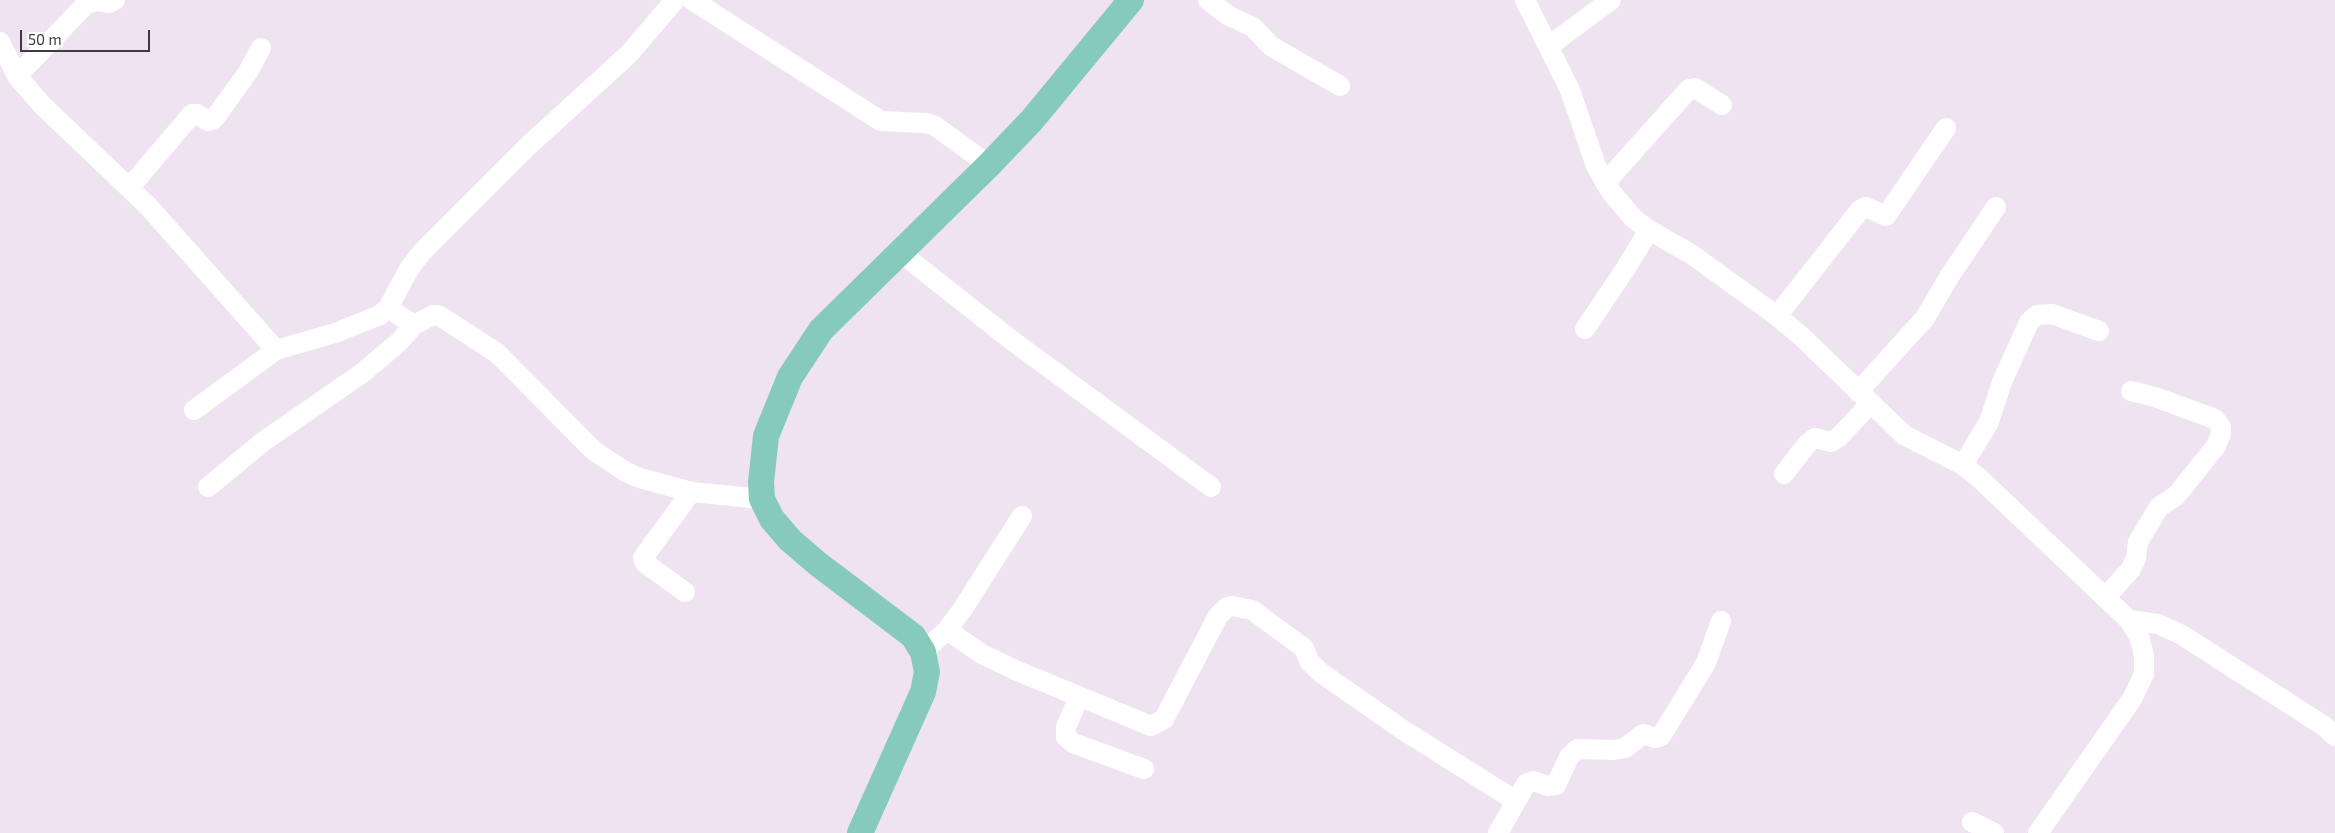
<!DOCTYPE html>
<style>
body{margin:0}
#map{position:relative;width:2335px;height:833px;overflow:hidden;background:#efe3f2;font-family:"Exo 2",sans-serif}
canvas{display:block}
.scale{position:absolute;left:20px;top:30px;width:130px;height:22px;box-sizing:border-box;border:2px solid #3f3a40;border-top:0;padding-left:6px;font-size:15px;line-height:18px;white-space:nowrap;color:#3f3a40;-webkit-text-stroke:4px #fff;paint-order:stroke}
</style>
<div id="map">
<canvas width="2335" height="833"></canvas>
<div class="scale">50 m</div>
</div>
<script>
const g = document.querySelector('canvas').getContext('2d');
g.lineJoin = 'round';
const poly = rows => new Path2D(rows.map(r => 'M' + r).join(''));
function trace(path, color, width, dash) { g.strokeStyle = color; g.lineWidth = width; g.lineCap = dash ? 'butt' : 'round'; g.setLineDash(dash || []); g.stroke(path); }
trace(poly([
 [692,0,881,121,926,123,935,126,989,165],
 [1208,0,1229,16,1253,27,1271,46,1340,86],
 [1525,0,1570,90,1596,166,1611,192,1634,219,1649,230,1691,254,1777,316,1800,335,1904,435,1963,465,1978,477,2129,620,2139,636,2144,655,2144,674,2132,699,2038,833],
 [0,42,17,76,42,105,148,206,276,350,335,333,380,315,388,308,409,269,422,252,528,146,629,54,675,0],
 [1549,46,1611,0],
 [17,76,86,4,97,1,109,3,115,0],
 [1605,183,1689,89,1695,88,1722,105],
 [130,187,192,114,197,114,208,121,214,119,248,72,261,48],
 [901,253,1010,339,1211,487],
 [388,308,414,325,433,315,440,316,497,353,594,451,626,472,640,478,691,492,762,499],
 [1777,316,1860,210,1866,207,1886,216,1946,128],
 [1585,329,1626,268,1649,230],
 [1858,392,1925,318,1949,277,1996,207],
 [194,410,276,350],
 [1963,465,1989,422,2002,382,2029,322,2037,315,2052,314,2099,331],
 [1784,474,1807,444,1815,438,1831,442,1839,437,1870,404],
 [208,487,264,441,361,374,399,342,414,325],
 [685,592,645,563,643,558,691,492],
 [2105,598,2131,569,2136,558,2138,542,2159,507,2176,496,2216,446,2221,433,2221,427,2215,419,2155,397,2131,391],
 [2129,620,2158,624,2182,635,2324,726,2335,736],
 [947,630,982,654,1015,670,1151,726,1164,719,1218,616,1227,607,1232,606,1252,610,1304,648,1309,661,1320,672,1403,730,1516,801],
 [923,652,947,630,962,610,1022,516],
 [1079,697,1066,727,1066,737,1073,743,1144,769],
 [1972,822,1994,833],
 [1498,833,1526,784,1533,781,1548,786,1556,785,1569,757,1577,749,1613,750,1625,748,1643,734,1655,738,1661,736,1706,663,1721,621]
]), '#fff', 20);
trace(poly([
 [860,833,923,692,927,672,923,652,913,636,818,564,790,540,772,519,762,499,761,482,766,436,790,377,821,330,989,165,1032,120,1131,0]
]), '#86cabb', 26);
</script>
